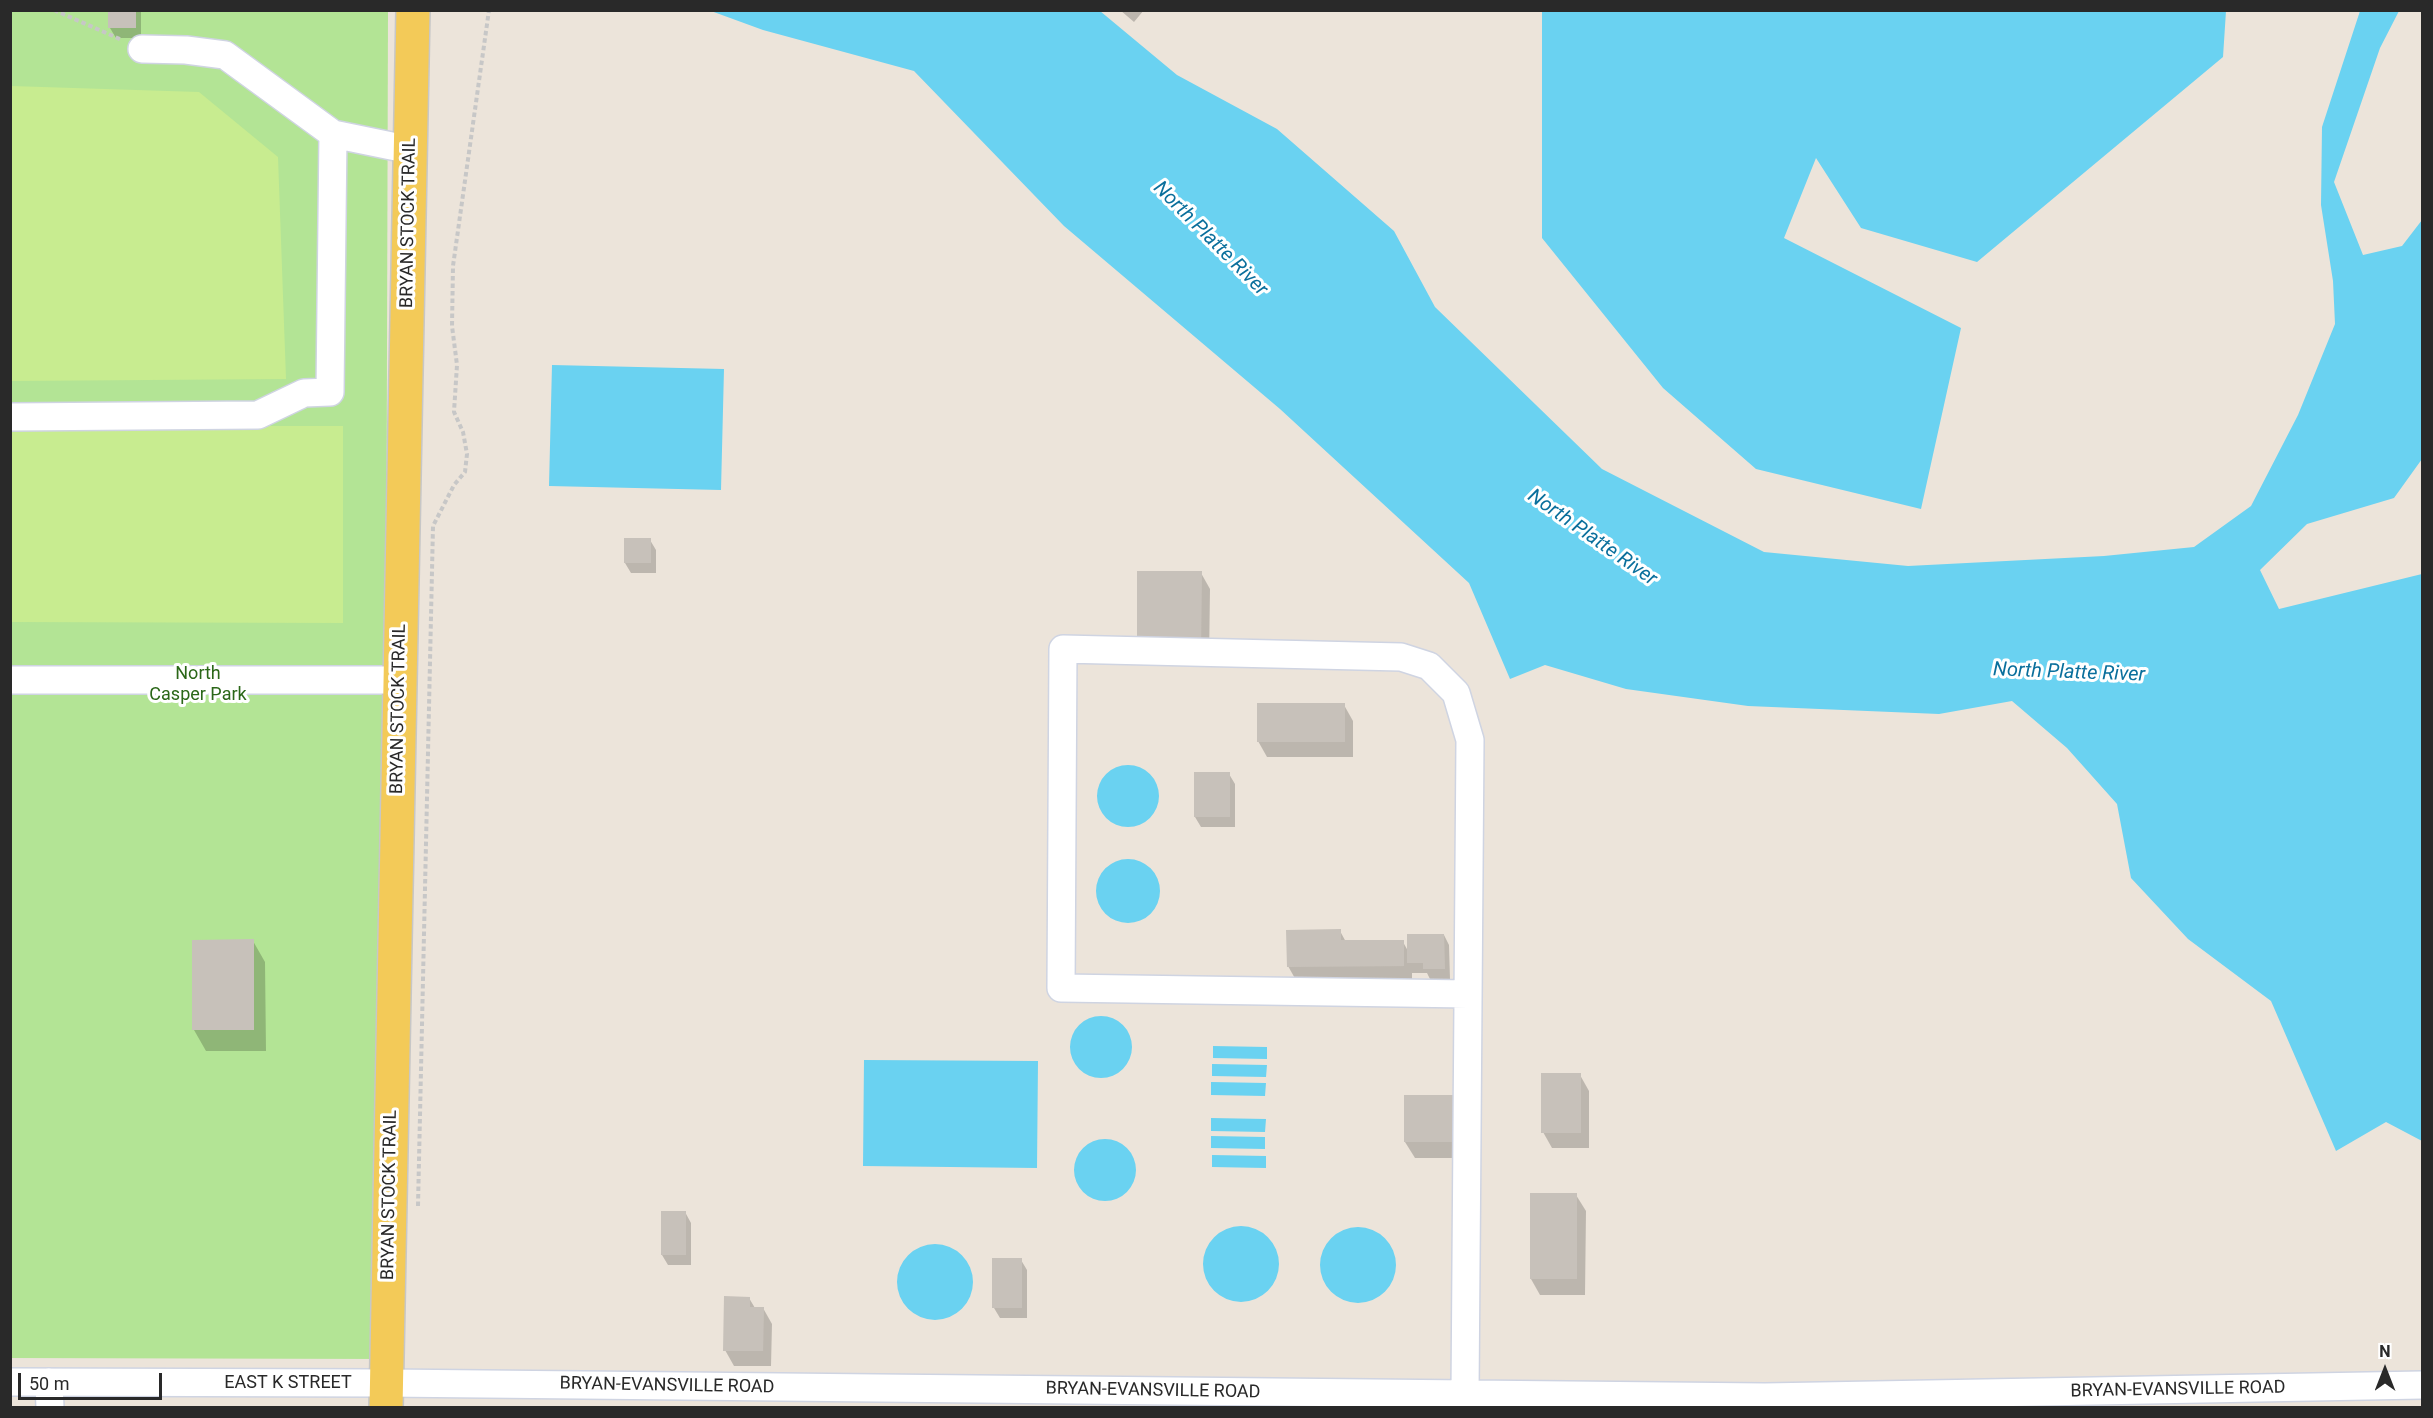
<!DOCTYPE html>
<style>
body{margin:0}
#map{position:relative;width:2433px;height:1418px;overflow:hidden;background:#ece4da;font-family:Roboto,sans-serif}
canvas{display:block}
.frame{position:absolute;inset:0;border:12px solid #292929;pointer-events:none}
.north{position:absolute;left:2355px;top:1340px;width:60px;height:60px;-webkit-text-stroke:4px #fff;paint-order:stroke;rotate:0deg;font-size:16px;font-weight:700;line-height:24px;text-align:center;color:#292929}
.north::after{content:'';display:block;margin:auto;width:21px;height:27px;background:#292929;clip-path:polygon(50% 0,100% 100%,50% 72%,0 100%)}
.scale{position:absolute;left:18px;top:1373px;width:144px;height:27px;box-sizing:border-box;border:3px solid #292929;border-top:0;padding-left:8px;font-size:18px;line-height:21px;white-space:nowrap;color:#292929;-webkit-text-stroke:4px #fff;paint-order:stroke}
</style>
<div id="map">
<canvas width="2433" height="1418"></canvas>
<div class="frame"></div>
<div class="north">N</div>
<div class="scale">50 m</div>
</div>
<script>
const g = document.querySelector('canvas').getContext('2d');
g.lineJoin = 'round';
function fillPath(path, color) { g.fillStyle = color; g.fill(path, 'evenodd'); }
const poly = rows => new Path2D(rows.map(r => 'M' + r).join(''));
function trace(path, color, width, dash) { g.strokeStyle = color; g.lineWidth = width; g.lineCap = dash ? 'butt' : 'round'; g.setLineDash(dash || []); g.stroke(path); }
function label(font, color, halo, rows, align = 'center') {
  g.font = font + ' Roboto,sans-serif'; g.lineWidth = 6; g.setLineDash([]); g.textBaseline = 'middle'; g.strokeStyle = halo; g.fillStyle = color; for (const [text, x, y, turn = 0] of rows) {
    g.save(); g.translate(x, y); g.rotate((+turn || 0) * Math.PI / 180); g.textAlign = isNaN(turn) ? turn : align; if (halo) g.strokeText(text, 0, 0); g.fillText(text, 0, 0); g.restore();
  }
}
fillPath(poly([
 [11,11,388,11,384,1359,11,1358]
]), '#b3e495');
fillPath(poly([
 [11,86,199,92,278,157,286,379,11,381],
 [11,426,343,426,343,623,11,622]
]), '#c8ec90');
fillPath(poly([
 [711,11,1100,11,1177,75,1277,129,1394,231,1435,307,1602,469,1764,552,1908,566,2104,556,2194,547,2251,506,2298,415,2335,324,2333,281,2321,205,2322,127,2360,11,2399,11,2380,48,2334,182,2363,255,2402,246,2422,220,2422,459,2394,498,2307,524,2260,570,2279,609,2422,574,2422,1141,2386,1122,2336,1151,2271,1001,2188,939,2131,878,2117,804,2067,748,2012,701,1939,714,1748,706,1626,689,1545,665,1510,679,1469,583,1280,409,1064,226,914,71,763,30],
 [1542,11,2226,10,2226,11,2223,57,1977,262,1861,228,1816,158,1784,238,1961,328,1921,509,1756,469,1663,388,1542,238],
 [552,365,724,369,721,490,549,486],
 '1097 796a31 31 0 1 1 62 0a31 31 0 1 1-62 0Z',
 '1096 891a32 32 0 1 1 64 0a32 32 0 1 1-64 0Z',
 '1070 1047a31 31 0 1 1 62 0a31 31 0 1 1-62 0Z',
 [1213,1046,1267,1047,1267,1059,1213,1058],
 [864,1060,1038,1061,1037,1168,863,1166],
 [1212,1064,1267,1065,1266,1077,1212,1076],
 [1211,1082,1266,1083,1265,1096,1211,1095],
 [1211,1118,1266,1119,1265,1132,1211,1131],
 [1211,1136,1265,1137,1265,1149,1211,1148],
 '1074 1170a31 31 0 1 1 62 0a31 31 0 1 1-62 0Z',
 [1212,1155,1266,1156,1266,1168,1212,1167],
 '1203 1264a38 38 0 1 1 76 0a38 38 0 1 1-76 0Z',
 '1320 1265a38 38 0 1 1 76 0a38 38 0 1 1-76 0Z',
 '897 1282a38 38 0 1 1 76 0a38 38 0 1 1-76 0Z'
]), '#6ad2f1');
fillPath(poly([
 [110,10,141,10,141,38,116,38,110,28],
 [1120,10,1144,10,1134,22],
 [650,540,656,550,656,573,631,573,625,563],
 [1201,573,1210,589,1209,662,1148,661],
 [1344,705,1353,721,1353,757,1267,757,1258,741],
 [1229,774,1235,784,1235,827,1201,827,1195,817],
 [1340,931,1346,942,1403,942,1408,951,1444,935,1449,945,1450,979,1430,979,1427,973,1412,973,1412,981,1297,982,1288,966],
 [253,941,265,962,266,1051,206,1051,194,1030],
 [1580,1075,1589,1091,1589,1148,1552,1148,1543,1132],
 [1405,1096,1453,1096,1462,1158,1415,1158,1405,1142],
 [1576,1195,1586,1211,1585,1295,1540,1295,1531,1279],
 [685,1212,691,1223,691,1265,668,1265,662,1255],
 [1021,1260,1027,1270,1027,1318,1000,1318,994,1308],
 [749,1298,755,1308,763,1308,772,1324,771,1366,734,1366,725,1350]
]), '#0003');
fillPath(poly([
 [108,10,136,10,136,28,108,28],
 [624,538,651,538,651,563,624,563],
 [1137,571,1202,571,1201,646,1137,646],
 [1257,703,1345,703,1345,742,1257,742],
 [1194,772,1230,772,1230,817,1194,817],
 [1341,929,1341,940,1404,940,1404,966,1287,967,1286,930],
 [1407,934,1444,934,1445,969,1423,969,1423,963,1407,963],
 [254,939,254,1030,192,1030,192,940],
 [1541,1073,1581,1073,1581,1133,1541,1133],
 [1404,1095,1454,1095,1454,1142,1404,1142],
 [1530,1193,1577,1193,1577,1279,1530,1279],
 [661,1211,686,1211,686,1255,661,1255],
 [992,1258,1022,1258,1022,1308,992,1308],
 [724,1296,750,1297,750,1307,764,1307,763,1351,723,1351]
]), '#c7c1ba');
const minor = poly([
 [142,49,186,50,225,55,333,134,411,150],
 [10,417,258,415,304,393,330,392,333,134],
 [10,680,399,680],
 [10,1382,386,1383,1765,1397,2422,1385],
 [49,1382,50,1408],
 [1465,1394,1470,740,1456,693,1429,666,1401,657,1063,649,1061,988,1468,994]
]);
const major = poly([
 [386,1408,413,10]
]);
trace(minor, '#cfd4e2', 30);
trace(major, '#c7c7c7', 36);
trace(poly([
 [54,10,122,40],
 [418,1206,433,526,454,485,465,472,467,454,463,432,454,412,457,365,452,326,453,266,489,10]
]), '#c7c7c7', 4, [4.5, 3]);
trace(minor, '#fff', 27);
trace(major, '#f3ca58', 33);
label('18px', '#292929', '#fff', [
 ["BRYAN STOCK TRAIL",409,223,-89],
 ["BRYAN STOCK TRAIL",399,709,-89],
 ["BRYAN STOCK TRAIL",390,1195,-89],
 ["EAST K STREET",288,1383],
 ["BRYAN-EVANSVILLE ROAD",667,1386,1],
 ["BRYAN-EVANSVILLE ROAD",2178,1390,-1],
 ["BRYAN-EVANSVILLE ROAD",1153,1391,1]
]);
label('18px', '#2b6718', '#fff', [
 ["North",198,674],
 ["Casper Park",198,695]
]);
label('italic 20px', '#0a6f9c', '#fff', [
 ["North Platte River",1210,239,45],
 ["North Platte River",1592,538,35],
 ["North Platte River",2069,673,2]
]);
</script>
